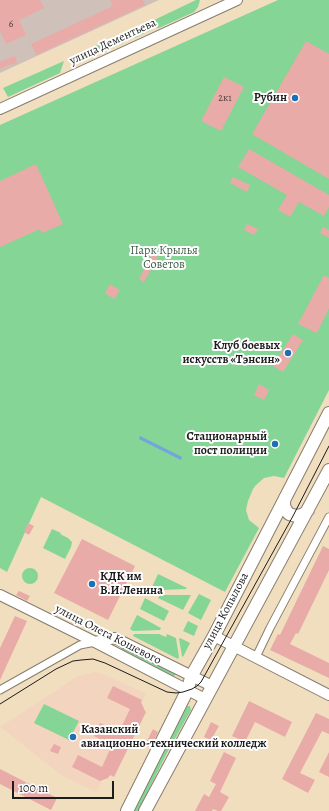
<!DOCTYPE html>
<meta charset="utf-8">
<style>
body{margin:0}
#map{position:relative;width:329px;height:811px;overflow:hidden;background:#f1debf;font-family:Alegreya,serif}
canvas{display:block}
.scale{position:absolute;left:12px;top:781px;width:102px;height:18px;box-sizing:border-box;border:2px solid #1c1c1c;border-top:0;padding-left:5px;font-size:12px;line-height:14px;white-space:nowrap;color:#1c1c1c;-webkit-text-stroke:3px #fff;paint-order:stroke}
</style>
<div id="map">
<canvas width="329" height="811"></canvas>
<div class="scale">100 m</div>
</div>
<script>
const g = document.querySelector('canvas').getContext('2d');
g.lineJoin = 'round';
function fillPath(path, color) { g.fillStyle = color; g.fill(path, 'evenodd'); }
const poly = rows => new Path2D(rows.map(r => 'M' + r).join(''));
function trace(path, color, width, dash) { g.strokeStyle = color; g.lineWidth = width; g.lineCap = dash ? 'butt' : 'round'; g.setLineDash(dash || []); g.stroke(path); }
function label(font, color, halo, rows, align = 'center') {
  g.font = font + ' Alegreya,serif'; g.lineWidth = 4; g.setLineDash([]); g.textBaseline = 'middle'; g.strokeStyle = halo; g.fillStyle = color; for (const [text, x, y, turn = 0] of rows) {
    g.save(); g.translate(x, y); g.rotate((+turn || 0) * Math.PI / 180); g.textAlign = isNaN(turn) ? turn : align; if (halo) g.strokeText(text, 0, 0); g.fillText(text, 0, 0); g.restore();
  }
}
fillPath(poly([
 [94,672,104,674,146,694,141,703,142,704,144,708,143,710,146,712,114,777,110,775,108,778,105,779,103,778,96,792,63,776,0,727,78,676]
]), '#f3d4be');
fillPath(poly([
 [0,0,159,0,0,73]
]), '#cfc0ba');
fillPath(poly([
 [196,0,200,0,198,7,194,12,159,28,156,28,152,21],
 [278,0,329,0,329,390,284,478,274,476,264,478,256,485,253,489,248,501,246,510,249,520,259,528,225,592,41,497,7,572,0,568,0,125],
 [148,23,151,30,135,38,132,36,130,31],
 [124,33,126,38,125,42,94,56,83,52],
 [64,61,60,73,8,97,3,88],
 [52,529,61,533,60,534,68,538,72,542,71,547,65,559,43,548],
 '22 576a8 8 0 1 1 16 0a8 8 0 1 1-16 0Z',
 [158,574,187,588,186,589,161,590,152,587],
 [199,594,211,600,201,620,188,613],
 [160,595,191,595,183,610,158,598],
 [145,598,169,611,164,621,140,609],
 [137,615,161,628,160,630,133,631,130,629],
 [188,621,198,626,194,636,183,631],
 [134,634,159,634,166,637,167,634,176,638,179,657,178,659,133,636],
 [180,638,190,643,183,657,182,656,179,639],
 [122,647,124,647,176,673,174,677,120,650],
 [44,704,79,721,69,740,34,723],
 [187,706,190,706,191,710,167,753,138,811,132,811]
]), '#84d596');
fillPath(poly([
 [140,436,182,457,181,460,139,439]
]), '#72a4dd');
fillPath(poly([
 [0,0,40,0,44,8,19,20,26,35,6,44,0,31],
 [110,0,143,0,145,5,36,55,31,44,113,6],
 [306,41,329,54,329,179,252,134],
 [15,56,17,63,12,65,11,64,0,69,0,62],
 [224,77,244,87,221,131,201,121],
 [249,149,329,195,329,207,324,216,299,202,290,217,278,210,287,195,238,167],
 [36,164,63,224,42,233,40,229,0,247,0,181],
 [233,177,250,185,247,192,230,183],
 [247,224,258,229,254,235,244,230],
 [323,227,329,230,329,238,320,233],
 [152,254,158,257,144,282,139,279],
 [324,275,329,278,329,308,317,333,298,324],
 [110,284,120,290,114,299,105,293],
 [293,334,303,340,283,372,273,366],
 [259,384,269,390,264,400,254,395],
 [28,523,34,526,29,535,24,532],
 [82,539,135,566,108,620,54,593],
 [323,546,329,549,329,570,298,634,296,633,290,644,329,663,329,678,270,650,278,634,280,635],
 [19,591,30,596,27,601,16,595],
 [15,616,27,621,0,680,0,648],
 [113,686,142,700,141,702,145,711,146,712,114,777,110,775,108,778,100,781,72,767,78,755,102,767,112,745,94,736,100,723,119,732,130,709,107,698],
 [249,701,292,722,285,737,255,722,245,742,232,736],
 [316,713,329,719,329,734,322,731,300,773,315,780,308,793,282,779],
 [211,722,219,726,211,740,204,737],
 [153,729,158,732,150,748,145,745],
 [54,744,61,747,58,754,50,751],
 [224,752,236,758,220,792,229,797,221,811,218,811,213,809,212,811,195,811,204,794,209,797,216,784,210,781],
 [329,752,329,777,319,772],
 [0,769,57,798,51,810,0,784]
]), '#e9aba7');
const street = poly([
 [256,657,270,628,329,517],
 [0,690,80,645,95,642]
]);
const secondary = poly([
 [0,109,237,0],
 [0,595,95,642,205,699],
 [214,636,329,695],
 [95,642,115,638,212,686]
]);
const primary = poly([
 [285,498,284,502,284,506,286,510,289,514,296,516,302,515,305,513,308,510],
 [127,811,187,691,192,675,214,636,329,413],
 [145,811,329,470]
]);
trace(street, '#867d6e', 9);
trace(secondary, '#867d6e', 12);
trace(primary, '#867d6e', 14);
trace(street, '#fff', 7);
trace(secondary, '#fff', 10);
trace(primary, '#fff', 12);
trace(poly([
 [0,704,56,669,73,661,81,660,93,659,105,663,167,692,176,693,183,692,192,689,197,686,201,682,293,516,329,446]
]), '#1c1c1c', 1);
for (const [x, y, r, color] of [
 [295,98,4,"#1f6fb2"],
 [288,353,4,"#1f6fb2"],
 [275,444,4,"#1f6fb2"],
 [92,584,4,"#1f6fb2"],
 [73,737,4,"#1f6fb2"]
]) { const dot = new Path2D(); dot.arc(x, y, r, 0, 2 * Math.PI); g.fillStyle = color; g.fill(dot); trace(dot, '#fff', 1.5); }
label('10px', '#4f403f', null, [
 ["6",11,25],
 ["2к1",225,99]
]);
label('12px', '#1c1c1c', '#fff', [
 ["улица Дементьева",113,42,-25],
 ["улица Копылова",226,611,-62],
 ["улица Олега Кошевого",108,635,27]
]);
label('bold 12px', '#1c1c1c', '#fff', [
 ["Рубин",287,98],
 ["Клуб боевых",280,346],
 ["искусств «Тэнсин»",280,360],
 ["Стационарный",267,437],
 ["пост полиции",267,451],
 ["КДК им",100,577,"left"],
 ["В.И.Ленина",100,591,"left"],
 ["Казанский",81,730,"left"],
 ["авиационно-технический колледж",81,744,"left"]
], 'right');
label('12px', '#405d47', '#fff', [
 ["Парк Крылья",164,251],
 ["Советов",164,265]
]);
</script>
